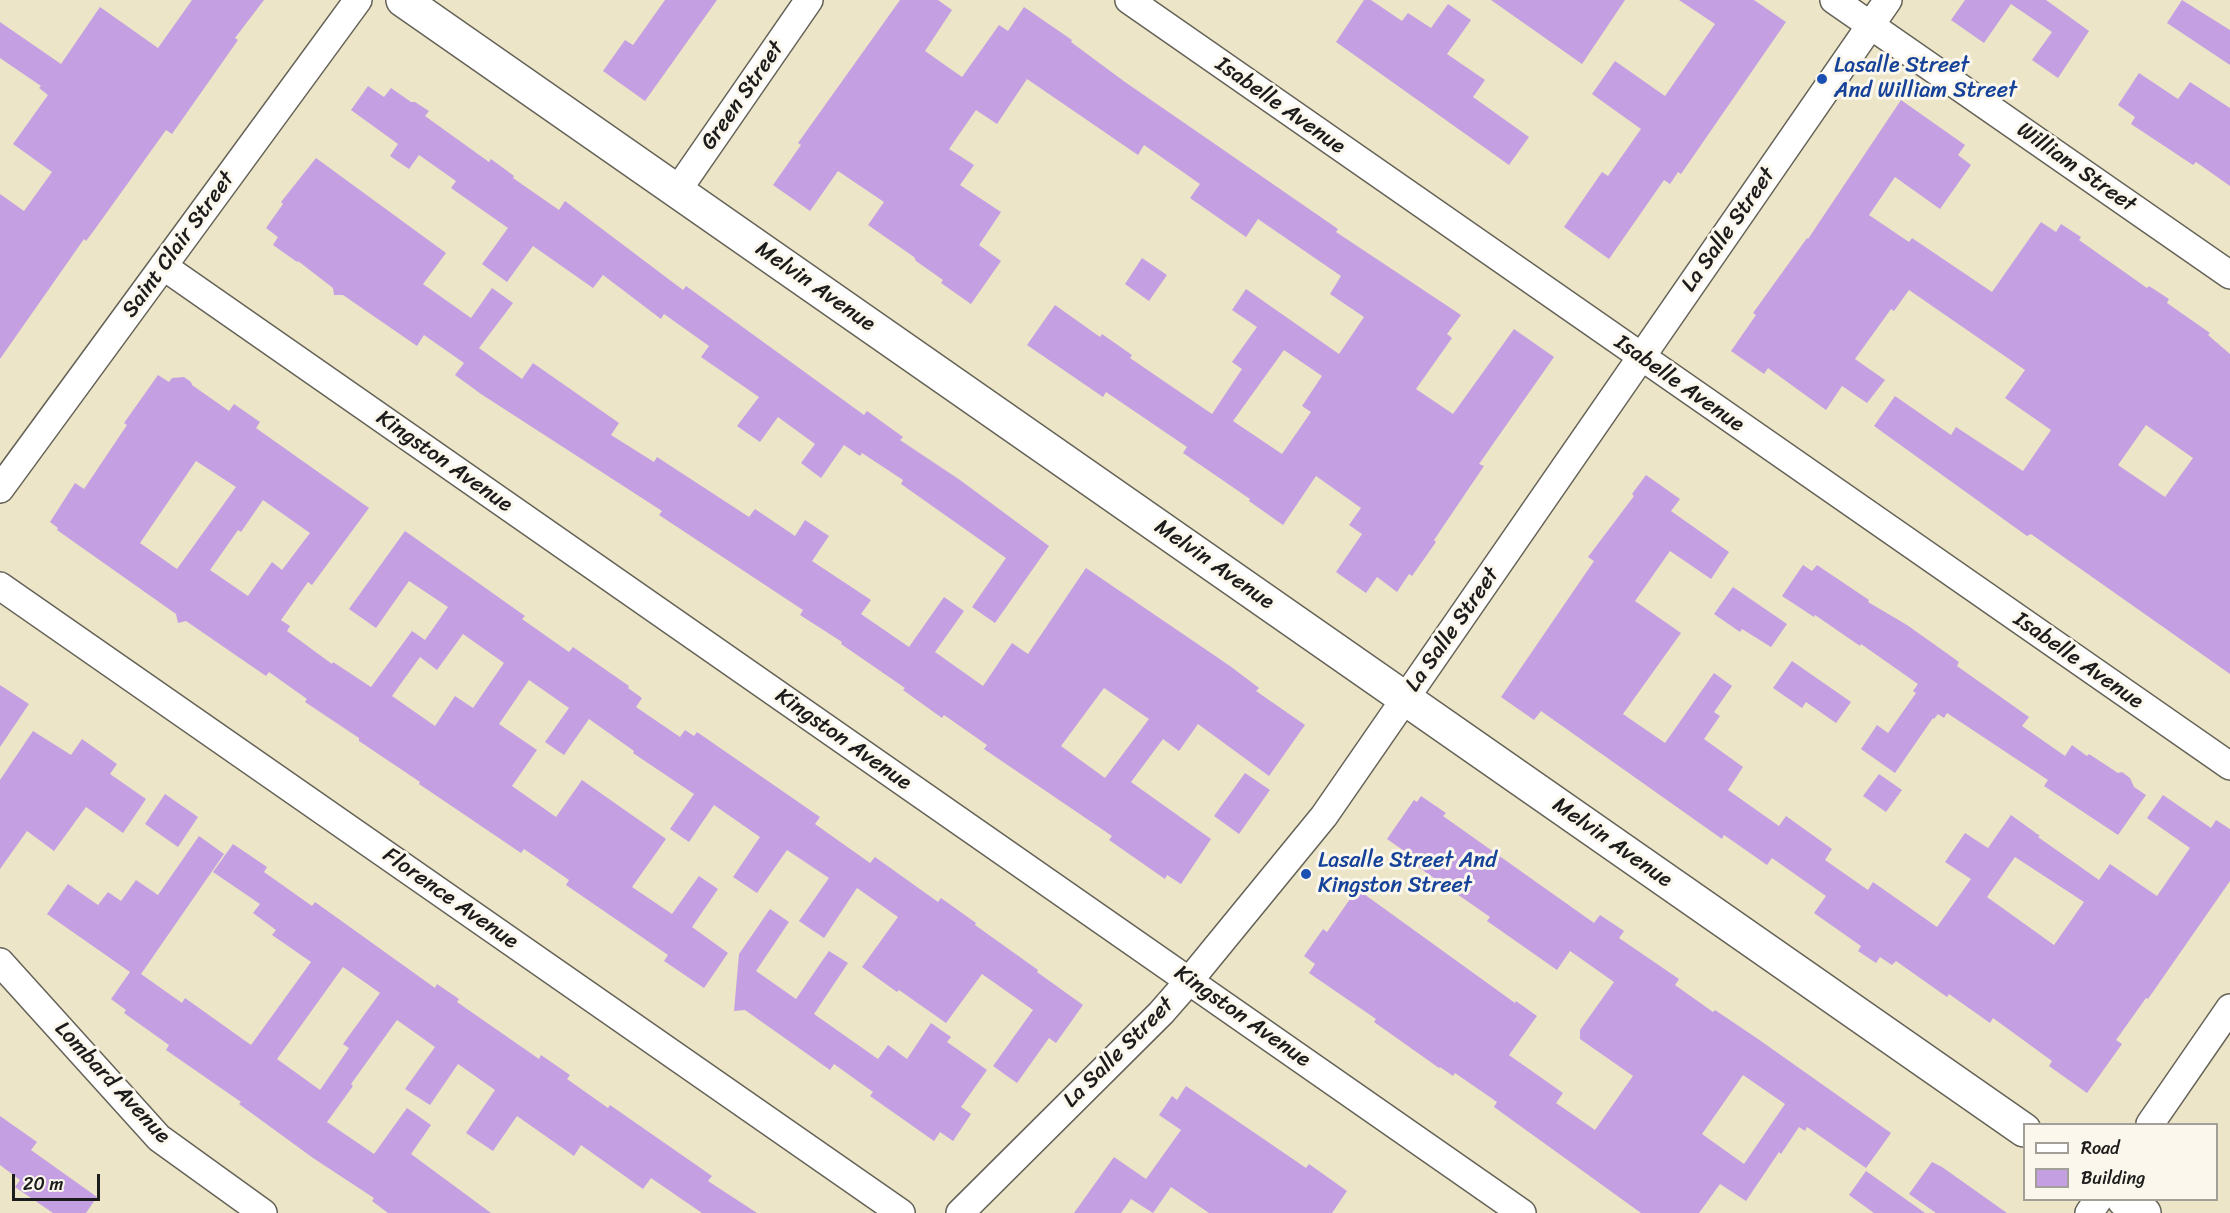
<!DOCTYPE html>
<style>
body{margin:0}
#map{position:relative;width:2230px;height:1213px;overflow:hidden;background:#ece5c7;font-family:Sriracha,sans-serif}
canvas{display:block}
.legend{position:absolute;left:2023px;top:1123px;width:195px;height:78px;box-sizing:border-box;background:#fbf7ec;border:2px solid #a29f99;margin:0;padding:8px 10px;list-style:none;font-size:18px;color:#1c1c1c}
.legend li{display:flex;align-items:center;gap:12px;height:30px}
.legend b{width:30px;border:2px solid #a29f99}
.scale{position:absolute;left:12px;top:1174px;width:88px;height:27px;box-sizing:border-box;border:3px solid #1c1c1c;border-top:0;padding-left:8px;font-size:18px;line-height:21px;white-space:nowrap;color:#1c1c1c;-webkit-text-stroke:4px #fbf7ec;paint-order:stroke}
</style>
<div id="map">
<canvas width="2230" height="1213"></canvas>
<ul class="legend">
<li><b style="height:8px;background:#fff"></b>Road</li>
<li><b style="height:16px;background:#c4a0e2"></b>Building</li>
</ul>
<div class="scale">20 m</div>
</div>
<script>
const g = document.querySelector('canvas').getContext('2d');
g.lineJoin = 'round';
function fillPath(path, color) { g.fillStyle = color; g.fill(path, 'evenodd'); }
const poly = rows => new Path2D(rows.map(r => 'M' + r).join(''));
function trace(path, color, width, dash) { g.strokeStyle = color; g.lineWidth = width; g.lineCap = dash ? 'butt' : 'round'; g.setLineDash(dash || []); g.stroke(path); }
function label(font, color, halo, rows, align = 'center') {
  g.font = font + ' Sriracha,sans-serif'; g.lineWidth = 6; g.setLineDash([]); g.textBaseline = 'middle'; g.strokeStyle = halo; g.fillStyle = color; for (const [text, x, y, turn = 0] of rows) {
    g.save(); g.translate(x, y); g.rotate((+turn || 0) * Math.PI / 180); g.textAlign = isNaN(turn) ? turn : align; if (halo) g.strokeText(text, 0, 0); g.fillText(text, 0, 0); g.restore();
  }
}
fillPath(poly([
 [192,0,264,0,235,38,238,40,172,134,166,130,95,229,86,241,84,239,0,359,0,194,24,211,52,172,13,144,48,95,39,88,41,86,0,58,0,22,61,64,100,7,158,48],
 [665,0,717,0,645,101,603,71,625,40,633,45],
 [900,0,938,0,952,10,925,51,962,77,999,25,1008,31,1024,7,1072,40,1071,42,1125,82,1338,229,1336,232,1461,315,1447,334,1452,338,1416,389,1453,414,1514,329,1554,357,1479,464,1484,466,1434,540,1436,542,1412,576,1409,574,1397,592,1377,577,1366,593,1336,572,1362,534,1349,525,1361,508,1316,476,1283,525,1249,501,1250,499,1183,453,1187,447,1106,392,1103,397,1027,345,1055,305,1100,337,1102,334,1132,355,1130,358,1212,414,1242,369,1232,362,1257,327,1232,310,1246,289,1339,354,1364,317,1330,294,1341,276,1258,219,1246,237,1190,198,1200,184,1144,145,1138,155,1027,79,997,124,976,110,949,149,974,165,960,185,1001,212,979,245,1001,261,971,304,941,283,943,280,916,261,914,257,868,225,884,202,838,171,810,211,773,185,801,145,798,143],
 [1284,350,1322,376,1302,406,1311,412,1282,454,1233,421],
 [1364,0,1371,0,1402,21,1408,13,1431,28,1448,4,1471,20,1447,54,1485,80,1473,97,1529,137,1509,165,1336,42],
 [1491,0,1625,0,1582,64],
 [1679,0,1754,0,1786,22,1681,174,1678,172,1670,184,1664,180,1609,259,1564,227,1602,172,1608,176,1641,129,1592,94,1615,61,1665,96,1715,24],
 [1965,0,2046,0,2089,31,2058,78,2032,60,2052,32,2011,4,1984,43,1951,20],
 [2182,0,2230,30,2230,65,2167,23],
 [2139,73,2178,99,2190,82,2230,108,2230,186,2196,162,2193,165,2131,124,2135,117,2118,105],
 [368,86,384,97,391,88,411,102,415,102,429,111,425,116,489,162,491,159,514,176,513,178,559,210,565,201,683,290,686,286,864,415,867,411,903,437,900,440,960,480,1049,546,995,623,972,607,1006,558,901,484,903,480,862,453,860,456,844,445,821,478,801,463,815,444,778,417,760,442,737,426,759,397,701,357,709,346,664,314,661,319,603,275,593,288,533,246,507,282,482,264,508,228,451,188,456,181,419,155,409,169,390,156,398,144,351,110],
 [1901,100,1965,145,1958,155,1971,165,1940,209,1895,177,1869,215,1909,242,1912,238,1992,292,2041,222,2056,232,2061,224,2081,237,2079,240,2147,288,2149,286,2169,299,2167,303,2210,333,2208,335,2230,354,2230,674,2031,534,2027,536,1874,426,1895,396,1951,435,1956,427,2023,471,2051,430,2005,398,2025,370,1909,290,1894,311,1891,309,1855,359,1885,380,1867,403,1842,386,1826,410,1768,368,1764,374,1731,351,1756,315,1753,313,1807,238,1808,239],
 [2146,425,2193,458,2165,497,2118,465],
 [316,158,446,253,423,284,471,318,492,288,513,303,479,348,522,379,533,363,619,423,611,435,654,462,657,457,749,517,755,509,795,536,805,520,829,536,812,561,871,600,861,614,909,647,944,597,964,611,935,652,983,686,1012,643,1028,654,1086,568,1230,666,1259,688,1256,691,1305,725,1269,776,1198,724,1179,751,1163,739,1131,782,1211,839,1181,884,1167,875,1165,879,1109,840,1112,836,984,749,987,745,944,715,942,718,903,690,905,688,841,644,842,642,800,615,803,610,659,515,662,511,481,394,455,375,464,363,424,335,417,346,343,295,334,295,333,288,298,261,297,262,273,245,278,237,266,228,283,204,281,202],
 [1104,688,1149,719,1105,778,1061,746],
 [1142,258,1167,275,1149,301,1125,284],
 [158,375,169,382,172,378,184,377,191,382,192,385,229,411,234,404,260,422,256,428,369,508,312,585,308,582,281,620,290,626,287,631,332,664,333,662,371,687,412,631,425,640,448,607,409,581,376,628,349,609,405,531,525,616,522,619,569,652,573,647,629,686,628,688,642,698,636,707,680,737,685,730,694,736,697,732,820,817,815,824,870,863,875,857,938,902,941,898,976,923,975,925,1038,970,1037,972,1083,1005,1056,1043,1049,1038,1017,1083,993,1066,1033,1010,982,974,946,1023,899,990,897,992,862,967,898,917,857,888,824,938,799,921,829,878,787,850,757,893,733,877,760,837,714,805,689,842,670,829,694,794,633,753,634,751,589,719,564,755,545,742,569,708,529,680,499,724,537,750,512,786,556,817,582,780,666,839,632,887,672,914,699,876,718,889,692,927,728,953,704,988,664,961,668,955,566,885,569,880,524,849,521,853,459,811,419,784,420,782,359,741,359,738,305,702,307,699,269,672,266,676,186,621,178,623,176,614,57,530,58,528,50,522,75,483,84,489,127,425,124,423],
 [196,461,236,487,177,569,140,543],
 [263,500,310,533,282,570,272,562,248,596,210,570,238,530,241,532],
 [463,634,504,663,473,708,455,696,435,726,392,696,420,657,437,670],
 [1646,475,1680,499,1671,511,1729,552,1711,579,1670,551,1635,601,1681,633,1623,714,1665,743,1714,673,1732,686,1714,712,1720,716,1704,739,1743,767,1728,790,1779,826,1786,816,1832,849,1825,860,1868,890,1873,882,1937,927,1971,879,1945,862,1965,833,1988,848,2011,815,2040,836,2038,837,2099,880,2110,864,2157,896,2190,848,2147,818,2163,795,2211,828,2216,820,2230,829,2230,881,2148,999,2146,998,2116,1040,2122,1044,2087,1093,2049,1066,2052,1061,1993,1018,1990,1023,1949,994,1947,997,1896,961,1892,965,1880,957,1876,963,1858,951,1861,946,1814,913,1826,896,1772,858,1767,865,1724,835,1722,839,1541,711,1534,720,1501,697,1594,561,1588,557,1634,496,1632,494],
 [2015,857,2084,902,2054,945,1987,897],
 [1803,565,1812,571,1817,565,1869,600,1868,602,1907,625,1959,662,1957,666,2029,717,2022,726,2065,756,2072,745,2087,756,2089,754,2118,773,2122,772,2130,778,2134,787,2146,795,2118,835,2044,786,2048,780,1947,713,1944,718,1938,714,1934,719,1933,718,1895,773,1861,749,1877,725,1888,733,1916,693,1913,691,1918,684,1861,644,1860,646,1815,615,1814,617,1782,596],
 [1733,587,1787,624,1771,647,1742,629,1740,632,1714,614],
 [1792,661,1851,702,1836,723,1806,702,1802,708,1773,688],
 [0,685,29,704,0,747],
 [33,731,71,755,82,739,117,764,110,774,146,799,123,833,86,807,54,851,27,831,0,869,0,780],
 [1245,773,1270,790,1239,834,1214,816],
 [1879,774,1902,790,1886,812,1863,796],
 [165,794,198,817,178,847,145,824],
 [1421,796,1446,813,1443,816,1594,923,1600,915,1624,931,1619,938,1679,979,1675,985,1713,1012,1715,1010,1758,1039,1891,1133,1866,1168,1807,1127,1805,1131,1799,1127,1781,1154,1779,1152,1746,1201,1720,1184,1699,1213,1641,1213,1494,1107,1497,1102,1455,1073,1453,1076,1440,1067,1439,1068,1374,1022,1376,1019,1309,973,1315,964,1304,956,1323,929,1327,932,1357,889,1515,1003,1516,1001,1537,1016,1509,1055,1563,1093,1556,1103,1595,1130,1633,1076,1580,1039,1580,1030,1614,982,1570,951,1557,970,1487,921,1490,917,1414,864,1417,860,1387,839,1414,800,1417,802],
 [1743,1075,1785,1104,1744,1164,1702,1134],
 [199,836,224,854,141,974,182,1003,185,998,251,1045,311,962,272,935,276,930,253,913,260,904,213,872,233,844,267,867,264,872,312,906,315,902,435,988,437,984,459,999,457,1002,539,1059,541,1055,570,1075,567,1079,608,1108,610,1105,712,1176,708,1181,757,1213,702,1213,651,1178,643,1189,581,1145,574,1156,517,1116,493,1151,466,1133,495,1090,458,1064,430,1105,405,1089,435,1047,397,1020,351,1084,353,1086,327,1122,374,1154,407,1108,431,1125,411,1154,491,1213,388,1213,372,1201,374,1198,313,1158,239,1104,241,1102,166,1050,169,1045,124,1013,126,1010,111,999,130,972,47,914,68,884,98,905,108,892,121,901,136,880,158,895],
 [343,967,380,993,343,1044,349,1048,320,1090,277,1059],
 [770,909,789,922,756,971,796,999,829,951,848,963,814,1014,878,1059,888,1045,907,1059,931,1023,951,1037,947,1042,987,1070,961,1107,971,1114,953,1141,940,1132,934,1141,870,1096,873,1092,834,1064,830,1070,745,1010,734,1011,739,954],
 [1186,1086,1306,1168,1309,1164,1347,1191,1332,1213,1209,1213,1171,1187,1153,1213,1131,1199,1121,1213,1074,1213,1114,1157,1146,1179,1181,1130,1159,1115,1172,1096,1177,1100],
 [0,1116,37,1142,31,1150,97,1197,86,1213,53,1213,15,1187,20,1180,0,1165],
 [1932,1162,1942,1167,2007,1213,1936,1213,1909,1194],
 [1866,1171,1925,1213,1874,1213,1849,1195]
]), '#c4a0e2');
const street = poly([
 [1129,0,2230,766],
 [1834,0,2230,275],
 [677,191,809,0],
 [163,266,1522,1213],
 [0,489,358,0],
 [0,586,901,1213],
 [0,962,159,1138,263,1213],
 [2150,1124,2230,1008],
 [960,1213,1161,1013,1189,981,1324,816,1888,0],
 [2089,1213,2098,1200]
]);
const secondary = poly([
 [403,0,2024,1130],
 [2124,1200,2144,1213]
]);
trace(street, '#656258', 30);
trace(secondary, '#656258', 36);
trace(street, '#fff', 27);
trace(secondary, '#fff', 33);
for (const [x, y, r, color] of [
 [1822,79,6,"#1a4fb4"],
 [1306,874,6,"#1a4fb4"]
]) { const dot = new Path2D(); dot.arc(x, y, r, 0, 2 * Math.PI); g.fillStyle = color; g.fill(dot); trace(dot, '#fbf7ec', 2); }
label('22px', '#164399', '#fbf7ec', [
 ["Lasalle Street",1834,66],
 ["And William Street",1834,91],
 ["Lasalle Street And",1318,861],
 ["Kingston Street",1318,886]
], 'left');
label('22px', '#1c1c1c', '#fbf7ec', [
 ["Green Street",743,96,-55],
 ["Isabelle Avenue",1280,106,35],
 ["William Street",2076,168,35],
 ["La Salle Street",1729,230,-55],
 ["Saint Clair Street",179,245,-54],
 ["Melvin Avenue",815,287,35],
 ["Isabelle Avenue",1679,384,35],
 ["Kingston Avenue",444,462,35],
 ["Melvin Avenue",1214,565,35],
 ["La Salle Street",1453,630,-55],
 ["Isabelle Avenue",2078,661,35],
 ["Kingston Avenue",843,740,35],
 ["Melvin Avenue",1612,843,35],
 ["Florence Avenue",450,899,35],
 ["Kingston Avenue",1242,1017,35],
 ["La Salle Street",1119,1053,-45],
 ["Lombard Avenue",112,1083,47]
]);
</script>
